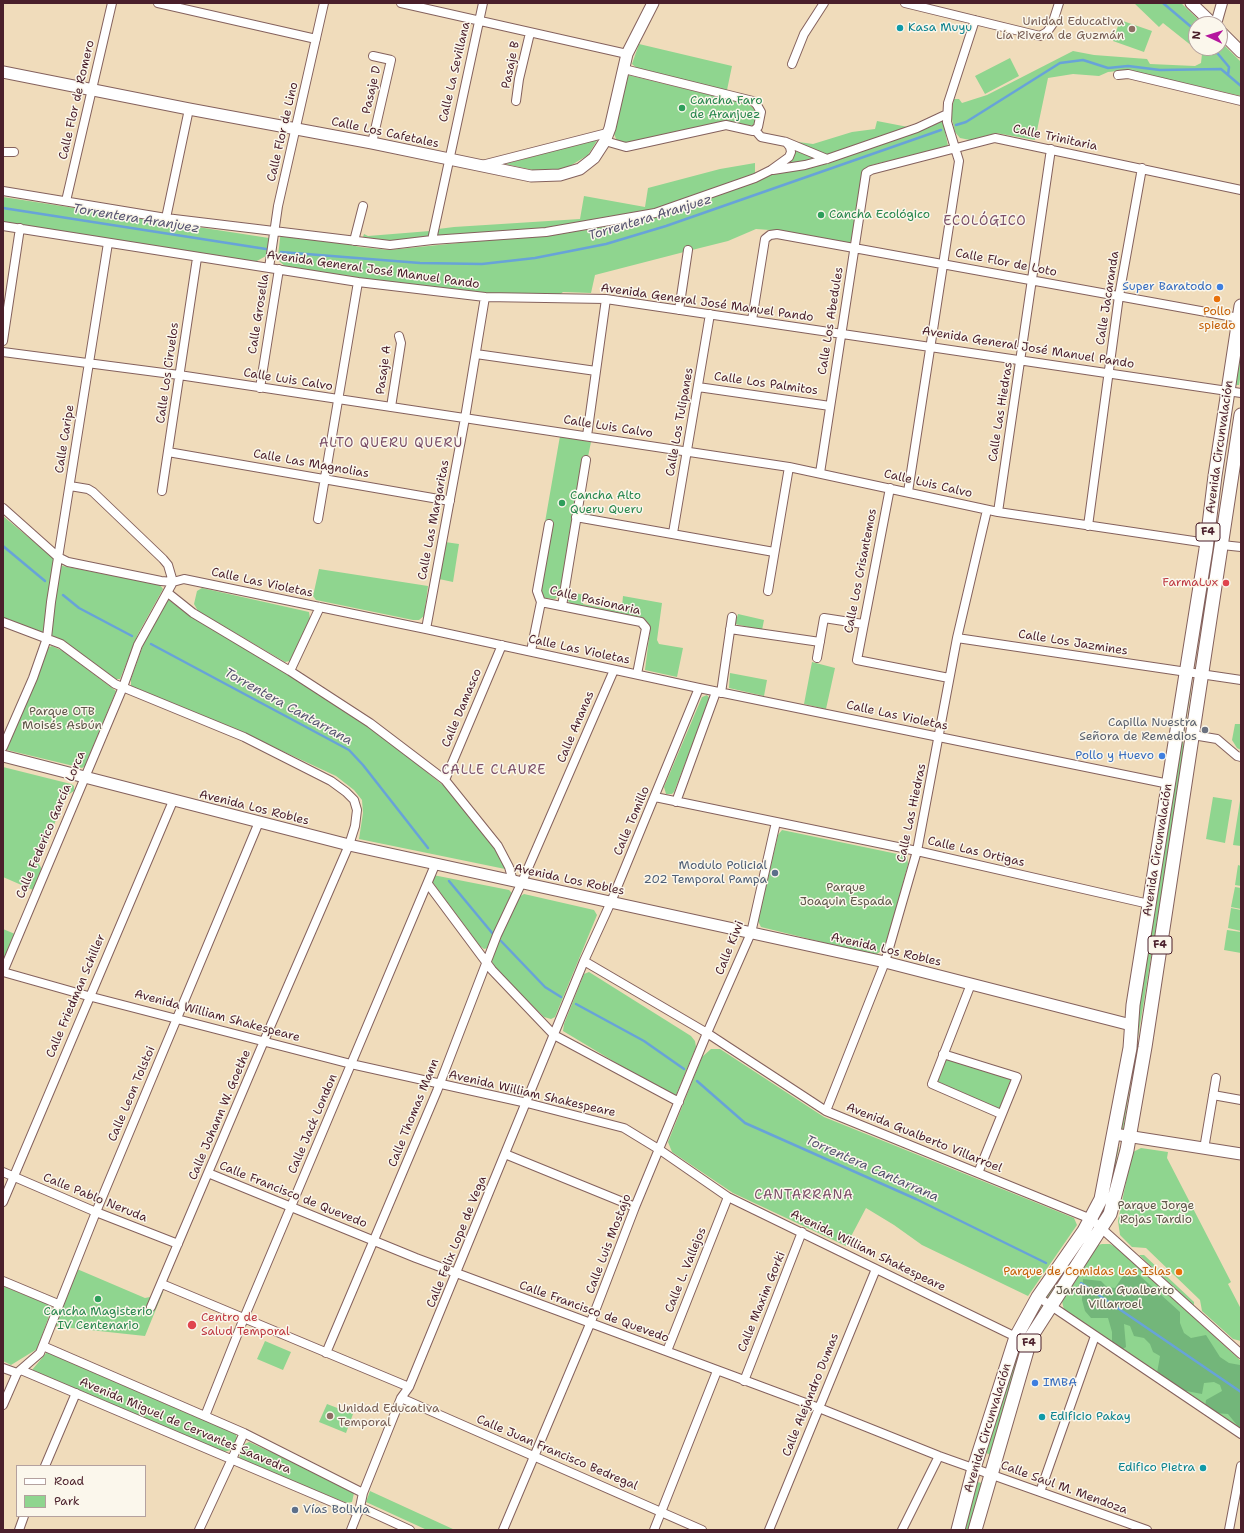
<!DOCTYPE html>
<meta charset="utf-8">
<style>
body{margin:0}
#map{position:relative;width:1244px;height:1533px;overflow:hidden;background:#f0dcbb;font-family:"Shantell Sans",sans-serif}
canvas{display:block}
.frame{position:absolute;inset:0;border:4px solid #4a1f2b;pointer-events:none}
.legend{position:absolute;left:16px;top:1465px;width:130px;height:52px;box-sizing:border-box;background:#fbf7ec;border:1px solid #b4a19f;margin:0;padding:5px 7px;list-style:none;font-size:12px;color:#4a1f2b}
.legend li{display:flex;align-items:center;gap:8px;height:20px}
.legend b{width:20px;border:1px solid #b4a19f}
.north{position:absolute;left:1188px;top:16px;width:40px;height:40px;box-sizing:border-box;background:#fbf7ec;border:1px solid #b4a19f;border-radius:50%;rotate:274deg;font-size:11px;font-weight:700;line-height:16px;text-align:center;color:#4a1f2b}
.north::after{content:'';display:block;margin:auto;width:14px;height:18px;background:#b5179e;clip-path:polygon(50% 0,100% 100%,50% 72%,0 100%)}
</style>
<div id="map">
<canvas width="1244" height="1533"></canvas>
<div class="frame"></div>
<ul class="legend">
<li><b style="height:5px;background:#fff"></b>Road</li>
<li><b style="height:11px;background:#8fd58f"></b>Park</li>
</ul>
<div class="north">N</div>
</div>
<script>
const g = document.querySelector('canvas').getContext('2d');
g.lineJoin = 'round';
function fillPath(path, color) { g.fillStyle = color; g.fill(path, 'evenodd'); }
const poly = rows => new Path2D(rows.map(r => 'M' + r).join(''));
function trace(path, color, width, dash) { g.strokeStyle = color; g.lineWidth = width; g.lineCap = dash ? 'butt' : 'round'; g.setLineDash(dash || []); g.stroke(path); }
function label(font, color, halo, rows, align = 'center') {
  g.font = font + ' "Shantell Sans",sans-serif'; g.lineWidth = 3; g.setLineDash([]); g.textBaseline = 'middle'; g.strokeStyle = halo; g.fillStyle = color; for (const [text, x, y, turn = 0] of rows) {
    g.save(); g.translate(x, y); g.rotate((+turn || 0) * Math.PI / 180); g.textAlign = isNaN(turn) ? turn : align; if (halo) g.strokeText(text, 0, 0); g.fillText(text, 0, 0); g.restore();
  }
}
fillPath(poly([
 [1134,3,1181,3,1203,24,1196,24,1196,48,1220,48,1220,41,1241,62,1241,96,1127,70,1108,72,1099,76,1073,74,1048,78,1035,140,996,133,970,140,960,138,955,132,951,115,954,99,959,99,962,103,987,95,1073,51,1094,55,1147,59,1150,64,1195,66,1201,63,1202,54,1163,23,1159,27],
 [1120,20,1152,31,1144,52,1113,41],
 [639,44,732,66,727,90,639,70,632,64],
 [1010,58,1019,76,985,94,975,76],
 [628,75,748,104,756,110,755,124,748,127,729,122,623,144,617,141,614,134],
 [877,121,908,127,826,156,791,141,813,144,852,132,875,129],
 [943,121,948,146,872,165,862,172,852,240,849,243,770,230,756,229,728,241,692,250,692,247,685,246,684,252,595,275,591,293,563,292,558,296,484,294,355,278,286,267,279,261,278,256,281,230,360,247,389,250,587,230,657,216,782,171,915,132],
 [598,139,588,155,570,166,559,169,533,170,505,164],
 [793,148,820,159,789,164],
 [755,163,755,174,661,208,548,229,437,236,438,229,454,227,580,219,584,196,645,207,648,188,720,169],
 [3,197,269,238,268,248,266,256,255,262,3,222],
 [430,231,428,238,395,242,363,237,364,234,368,236],
 [1241,349,1241,373,1239,385,1235,385],
 [560,436,591,442,560,594,555,599,544,598,540,593,552,523,545,522],
 [3,516,63,566,160,585,163,589,138,634,120,679,116,679,63,640,3,618],
 [445,542,459,544,453,582,439,579],
 [319,569,428,586,424,616,419,620,413,620,316,600,313,596],
 [202,588,309,612,310,619,290,661,285,662,198,611,194,604,197,591],
 [569,592,585,595,583,604,618,611,622,607,623,596,662,603,657,640,659,644,683,648,677,677,645,670,650,630,648,623,644,618,571,604,568,601],
 [169,600,187,614,290,676,373,729,444,786,480,823,510,870,359,839,363,813,362,800,354,790,336,776,250,736,131,686,131,679,146,637,165,602],
 [738,614,764,620,762,630,735,624],
 [52,646,63,651,116,691,85,766,82,768,7,750,6,747,46,652,49,647],
 [812,662,835,668,826,709,804,704],
 [730,673,767,680,764,696,729,688],
 [1188,690,1191,690,1183,740,1184,754,1123,1130,1120,1129],
 [707,695,710,699,674,792,672,794,666,794,664,787,702,697],
 [1235,724,1241,724,1241,750,1237,748,1232,740],
 [3,767,71,784,74,786,74,791,66,796,38,863,42,869,33,890,3,877],
 [1213,797,1232,800,1225,843,1206,839],
 [1240,801,1241,801,1241,846,1233,845],
 [782,830,907,856,908,864,889,935,882,950,877,954,870,954,761,927,758,921,778,835],
 [1238,865,1241,866,1241,886,1235,885],
 [433,875,509,890,512,893,488,948,484,949,480,946,431,880],
 [1235,887,1241,888,1241,909,1231,907],
 [524,894,594,910,597,915,555,1017,551,1019,544,1017,495,968,492,961,499,939,519,897],
 [1231,908,1241,910,1241,931,1228,928],
 [3,929,15,934,3,963],
 [1227,930,1241,932,1241,953,1224,950],
 [589,972,691,1036,695,1041,696,1047,676,1095,673,1097,563,1031,564,1024,584,974],
 [711,1049,720,1049,824,1117,1074,1218,1077,1225,1028,1296,922,1245,894,1225,866,1208,846,1246,733,1193,672,1152,668,1142,702,1057],
 [945,1058,1010,1078,1012,1081,1000,1109,935,1083],
 [1116,1147,1119,1147,1107,1207,1103,1207],
 [1141,1148,1168,1152,1167,1158,1231,1282,1228,1284,1241,1309,1241,1341,1233,1339,1202,1311,1200,1300,1146,1248,1132,1247,1120,1235,1118,1221,1131,1158,1133,1152],
 [1085,1235,1089,1238,1048,1298,1044,1295],
 [1102,1244,1110,1244,1119,1249,1241,1361,1241,1429,1064,1310,1061,1297,1093,1250,1098,1245],
 [1139,1255,1144,1255,1194,1302,1194,1306],
 [77,1269,145,1298,150,1297,155,1289,163,1292,145,1336,53,1326],
 [3,1286,50,1305,52,1308,37,1349,11,1365,3,1361],
 [1039,1304,1042,1306,1027,1332,991,1455,986,1453,1020,1340],
 [265,1341,291,1352,283,1370,257,1359],
 [47,1352,235,1432,237,1438,231,1450,224,1452,32,1370],
 [327,1404,353,1414,346,1433,319,1422],
 [249,1442,335,1481,354,1493,352,1502,347,1503,239,1460,240,1454,245,1444],
 [977,1482,982,1483,970,1530,964,1530],
 [370,1491,455,1530,427,1530,366,1502]
]), '#8fd58f');
fillPath(poly([
 [1130,1271,1139,1275,1180,1312,1180,1323,1184,1333,1191,1338,1206,1335,1220,1357,1229,1363,1240,1365,1241,1430,1228,1414,1214,1413,1205,1407,1206,1400,1222,1391,1220,1385,1214,1382,1204,1383,1202,1394,1181,1390,1157,1373,1160,1356,1153,1352,1150,1344,1144,1338,1134,1336,1130,1326,1124,1324,1126,1347,1121,1350,1112,1345,1112,1332,1108,1318,1091,1318,1085,1311,1082,1300,1083,1279,1101,1281,1107,1287,1115,1288,1125,1273]
]), '#73b67a');
trace(poly([
 [1163,3,1196,31],
 [1213,48,1229,67,1228,75],
 [956,125,966,122,1060,63,1083,60,1108,68,1128,66,1160,70,1221,69,1241,86],
 [3,208,266,249],
 [281,252,420,263,482,264,535,258,606,244,666,226,941,130],
 [3,546,45,581],
 [63,595,79,608,132,636],
 [151,644,349,750,363,765,428,848],
 [449,881,493,934],
 [501,941,545,987,561,997],
 [576,1004,644,1041,684,1069],
 [697,1081,745,1123,916,1199,1046,1263],
 [1081,1283,1241,1392]
]), '#68a3d8', 2.5);
const minor = poly([
 [158,3,316,39],
 [401,3,627,54],
 [905,3,1040,36,1047,32,1052,25,1059,3],
 [792,64,804,34,824,3],
 [1118,75,1128,74,1241,101],
 [516,101,519,79,530,33],
 [755,130,761,137,786,142,827,159],
 [605,141,626,147,726,125,753,131,758,127,761,112,757,105,753,101,624,69],
 [372,143,391,60,373,56],
 [3,152,14,152],
 [482,165,607,133],
 [773,170,805,165,827,159,917,128,947,114],
 [3,191,166,218,390,245,432,240,546,232,655,213,755,178,771,170,789,157,791,152,790,147,786,142],
 [66,201,112,3],
 [166,218,189,109],
 [3,226,358,282,485,297,606,299,1241,393],
 [432,240,483,3],
 [354,241,363,206],
 [269,268,278,206,324,3],
 [679,310,688,250],
 [752,320,765,239,770,235,777,234,1239,318],
 [3,341,20,228],
 [3,352,179,375,789,467,998,512,1207,543],
 [476,354,596,371],
 [698,387,830,406],
 [260,388,279,269],
 [391,407,401,343,399,336],
 [587,436,606,299],
 [168,452,450,501],
 [820,473,866,173,871,170,995,138,1241,190],
 [890,488,857,660,949,678],
 [162,491,197,258],
 [908,492,959,161,947,122,948,103,975,20],
 [3,508,58,557,68,562,161,581,173,582,184,579,426,629,699,688,1169,784],
 [998,512,1051,149],
 [576,517,774,552],
 [318,519,358,282],
 [1088,526,1119,296,1142,168],
 [673,533,710,314],
 [1222,545,1241,547],
 [768,591,789,467],
 [168,593,193,613,290,671,370,723,445,780,498,846,509,867,513,881],
 [541,602,641,622,646,628,637,674],
 [562,606,586,460],
 [3,622,61,644,115,684,244,737,331,781,346,792,354,800,357,810,355,826,349,845,264,1041,151,1307],
 [426,629,465,418,485,297],
 [730,629,820,642],
 [957,638,1241,680],
 [531,651,541,602,537,591,549,524],
 [817,658,824,618,863,624],
 [290,671,320,607],
 [721,693,732,617],
 [1193,735,1217,739,1237,756,1241,757],
 [3,747,33,678,47,638,51,602,108,243],
 [445,780,502,645],
 [655,797,917,851,1149,904],
 [676,802,716,692],
 [428,884,492,970,554,1035,679,1102],
 [584,961,707,1033,826,1111,1091,1219,1241,1354],
 [3,972,88,996,351,1064,527,1103,624,1128,660,1150,728,1197,1016,1337],
 [3,972,123,687,138,645,173,582,168,565,163,559,93,492,88,489,70,486],
 [971,984,932,1084,1001,1114],
 [943,1054,1017,1077,978,1173],
 [1213,1095,1241,1100],
 [826,1111,885,962,917,851,957,638,987,510],
 [1204,1149,1216,1078],
 [505,1154,635,1207],
 [3,1172,96,1212,178,1244],
 [208,1173,416,1258,819,1408,939,1456,1147,1530],
 [3,1202,173,801],
 [3,1281,58,1304],
 [162,1284,409,1387],
 [1038,1297,1241,1434],
 [43,1346,244,1433,363,1493],
 [667,1351,728,1197],
 [326,1353,437,1091,497,935,522,882,614,670],
 [3,1368,17,1373],
 [21,1370,358,1513],
 [744,1381,802,1232],
 [401,1398,702,1530],
 [3,1405,17,1373,40,1353,96,1212,259,822],
 [205,1416,244,1318,435,865],
 [45,1466,76,1393],
 [1040,1492,1095,1336],
 [360,1507,410,1530],
 [19,1530,24,1516],
 [199,1530,244,1433],
 [351,1530,360,1507,363,1493,401,1398,409,1387,584,961,611,902,699,688],
 [503,1530,590,1324,635,1207,707,1033,751,933,776,822],
 [654,1530,717,1371],
 [769,1530,876,1269],
 [902,1530,939,1456],
 [1229,1530,1241,1466]
]);
const tertiary = poly([
 [1216,24,1222,3]
]);
const secondary = poly([
 [1191,3,1213,24],
 [1220,31,1241,52],
 [3,72,189,109,372,143,531,176,560,175,580,169,594,158,605,141,610,128,627,54,653,3],
 [3,756,349,845,885,962,1131,1025],
 [1114,1134,1241,1154]
]);
const trunk = poly([
 [958,1530,974,1468,1016,1337,1038,1297,1084,1231,1101,1199,1130,1048,1133,1005,1206,549,1215,476,1241,306],
 [975,1530,1031,1337,1110,1214,1127,1150,1145,1047,1241,415]
]);
trace(minor, '#84615d', 10);
trace(tertiary, '#84615d', 12);
trace(secondary, '#84615d', 13);
trace(trunk, '#84615d', 15);
trace(minor, '#fff', 8);
trace(tertiary, '#fff', 10);
trace(secondary, '#fff', 11);
trace(trunk, '#fff', 13);
for (const [x, y, r, color] of [
 [900,28,4,"#0f9aa8"],
 [1132,29,4,"#8d6e63"],
 [682,108,4,"#2e9e5b"],
 [821,215,4,"#2e9e5b"],
 [1220,287,4,"#3f7fe0"],
 [1217,299,4,"#e8710a"],
 [562,503,4,"#2e9e5b"],
 [1226,583,4,"#e0444e"],
 [1205,730,4,"#6b7280"],
 [1162,756,4,"#3f7fe0"],
 [775,873,4,"#5c6f8a"],
 [1179,1272,4,"#e8710a"],
 [98,1299,4,"#2e9e5b"],
 [192,1325,5,"#e0444e"],
 [1035,1383,4,"#3f7fe0"],
 [330,1416,4,"#8d6e63"],
 [1042,1417,4,"#0f9aa8"],
 [1203,1468,4,"#0f9aa8"],
 [295,1510,4,"#5c6f8a"]
]) { const dot = new Path2D(); dot.arc(x, y, r, 0, 2 * Math.PI); g.fillStyle = color; g.fill(dot); trace(dot, '#fbf7ec', 1.5); }
for (const [x, y, w] of [
 [1208,532,24],
 [1160,945,24],
 [1029,1343,24]
]) { const box = new Path2D(); box.roundRect(x - w / 2, y - 9, w, 18, 3); g.fillStyle = '#fbf7ec'; g.fill(box); trace(box, '#4a1f2b', 1); }
label('bold 11px', '#4a1f2b', null, [
 ["F4",1208,532],
 ["F4",1160,945],
 ["F4",1029,1343]
]);
label('12px', '#785e54', '#fbf7ec', [
 ["Unidad Educativa",1124,22],
 ["Lía Rivera de Guzmán",1124,36],
 ["Unidad Educativa",338,1409,"left"],
 ["Temporal",338,1423,"left"]
], 'right');
label('12px', '#0d838f', '#fbf7ec', [
 ["Kasa Muyu",908,28],
 ["Edificio Pakay",1050,1417],
 ["Edifico Pietra",1195,1468,"right"]
], 'left');
label('12px', '#4a1f2b', '#fbf7ec', [
 ["Pasaje B",511,65,-78],
 ["Calle La Sevillana",455,72,-77],
 ["Pasaje D",372,90,-77],
 ["Calle Flor de Romero",77,100,-77],
 ["Calle Flor de Lino",283,132,-77],
 ["Calle Los Cafetales",385,133,12],
 ["Calle Trinitaria",1055,138,12],
 ["Calle Flor de Loto",1006,263,11],
 ["Avenida General José Manuel Pando",373,270,8],
 ["Calle Jacaranda",1108,298,-81],
 ["Avenida General José Manuel Pando",707,303,8],
 ["Calle Grosella",259,314,-81],
 ["Calle Los Abedules",831,321,-81],
 ["Avenida General José Manuel Pando",1028,348,9],
 ["Pasaje A",384,370,-82],
 ["Calle Los Ciruelos",168,373,-82],
 ["Calle Luis Calvo",288,380,9],
 ["Calle Los Palmitos",766,384,8],
 ["Calle Las Hiedras",1001,412,-81],
 ["Calle Los Tulipanes",680,422,-80],
 ["Calle Luis Calvo",608,427,9],
 ["Calle Caripe",65,439,-81],
 ["Avenida Circunvalación",1220,447,-82],
 ["Calle Las Magnolias",311,464,10],
 ["Calle Luis Calvo",928,484,13],
 ["Calle Las Margaritas",434,520,-79],
 ["Calle Los Crisantemos",861,571,-79],
 ["Calle Las Violetas",262,583,12],
 ["Calle Pasionaria",595,601,13],
 ["Calle Los Jazmines",1073,643,9],
 ["Calle Las Violetas",579,650,12],
 ["Calle Damasco",462,708,-67],
 ["Calle Las Violetas",897,716,12],
 ["Calle Ananas",576,727,-67],
 ["Avenida Los Robles",254,808,14],
 ["Calle Las Hiedras",912,813,-78],
 ["Calle Tomillo",632,821,-67],
 ["Calle Federico García Lorca",51,825,-67],
 ["Avenida Circunvalación",1158,850,-81],
 ["Calle Las Ortigas",976,852,13],
 ["Avenida Los Robles",569,880,12],
 ["Calle Kiwi",730,948,-68],
 ["Avenida Los Robles",886,950,13],
 ["Calle Friedman Schiller",76,996,-67],
 ["Avenida William Shakespeare",217,1016,15],
 ["Calle Leon Tolstoi",132,1094,-67],
 ["Avenida William Shakespeare",532,1094,13],
 ["Calle Thomas Mann",414,1113,-68],
 ["Calle Johann W. Goethe",220,1115,-67],
 ["Calle Jack London",313,1124,-67],
 ["Avenida Gualberto Villarroel",924,1138,22],
 ["Calle Francisco de Quevedo",293,1195,22],
 ["Calle Pablo Neruda",95,1198,22],
 ["Calle Felix Lope de Vega",457,1242,-68],
 ["Calle Luis Mostajo",609,1244,-69],
 ["Avenida William Shakespeare",868,1251,26],
 ["Calle L. Vallejos",686,1270,-68],
 ["Calle Maxim Gorki",762,1302,-68],
 ["Calle Francisco de Quevedo",594,1312,20],
 ["Calle Alejandro Dumas",811,1395,-68],
 ["Avenida Miguel de Cervantes Saavedra",185,1426,23],
 ["Avenida Circunvalación",988,1428,-73],
 ["Calle Juan Francisco Bedregal",557,1453,23],
 ["Calle Saul M. Mendoza",1064,1488,20]
]);
label('12px', '#27864d', '#fbf7ec', [
 ["Cancha Faro",690,101],
 ["de Aranjuez",690,115],
 ["Cancha Ecológico",829,215],
 ["Cancha Alto",570,496],
 ["Queru Queru",570,510],
 ["Cancha Magisterio",98,1312,"center"],
 ["IV Centenario",98,1326,"center"]
], 'left');
label('12px', '#366cbe', '#fbf7ec', [
 ["Super Baratodo",1212,287],
 ["Pollo y Huevo",1154,756],
 ["IMBA",1043,1383,"left"]
], 'right');
label('12px', '#c56008', '#fbf7ec', [
 ["Pollo",1217,312],
 ["spiedo",1217,326],
 ["Parque de Comidas Las Islas",1171,1272,"right"]
]);
label('12px', '#be3a42', '#fbf7ec', [
 ["FarmaLux",1218,583],
 ["Centro de",201,1318,"left"],
 ["Salud Temporal",201,1332,"left"]
], 'right');
label('12px', '#5f5649', '#fbf7ec', [
 ["Parque OTB",62,712],
 ["Moisés Asbún",62,726],
 ["Parque",846,888],
 ["Joaquin Espada",846,902],
 ["Parque Jorge",1156,1206],
 ["Rojas Tardio",1156,1220],
 ["Jardinera Gualberto",1115,1291],
 ["Villarroel",1115,1305]
]);
label('12px', '#5b616d', '#fbf7ec', [
 ["Capilla Nuestra",1197,723],
 ["Señora de Remedios",1197,737]
], 'right');
label('12px', '#4e5e75', '#fbf7ec', [
 ["Modulo Policial",767,866],
 ["202 Temporal Pampa",767,880],
 ["Vías Bolivia",303,1510,"left"]
], 'right');
label('italic 13px', '#565470', '#fbf7ec', [
 ["Torrentera Aranjuez",650,218,-17],
 ["Torrentera Aranjuez",136,219,9],
 ["Torrentera Cantarrana",288,707,29],
 ["Torrentera Cantarrana",872,1169,24]
]);
g.letterSpacing = '1px';
label('13px', '#7a4e67', '#fbf7ec', [
 ["ECOLÓGICO",985,222],
 ["ALTO QUERU QUERU",391,444],
 ["CALLE CLAURE",494,771],
 ["CANTARRANA",804,1196]
]);
g.letterSpacing = '0px';
</script>
